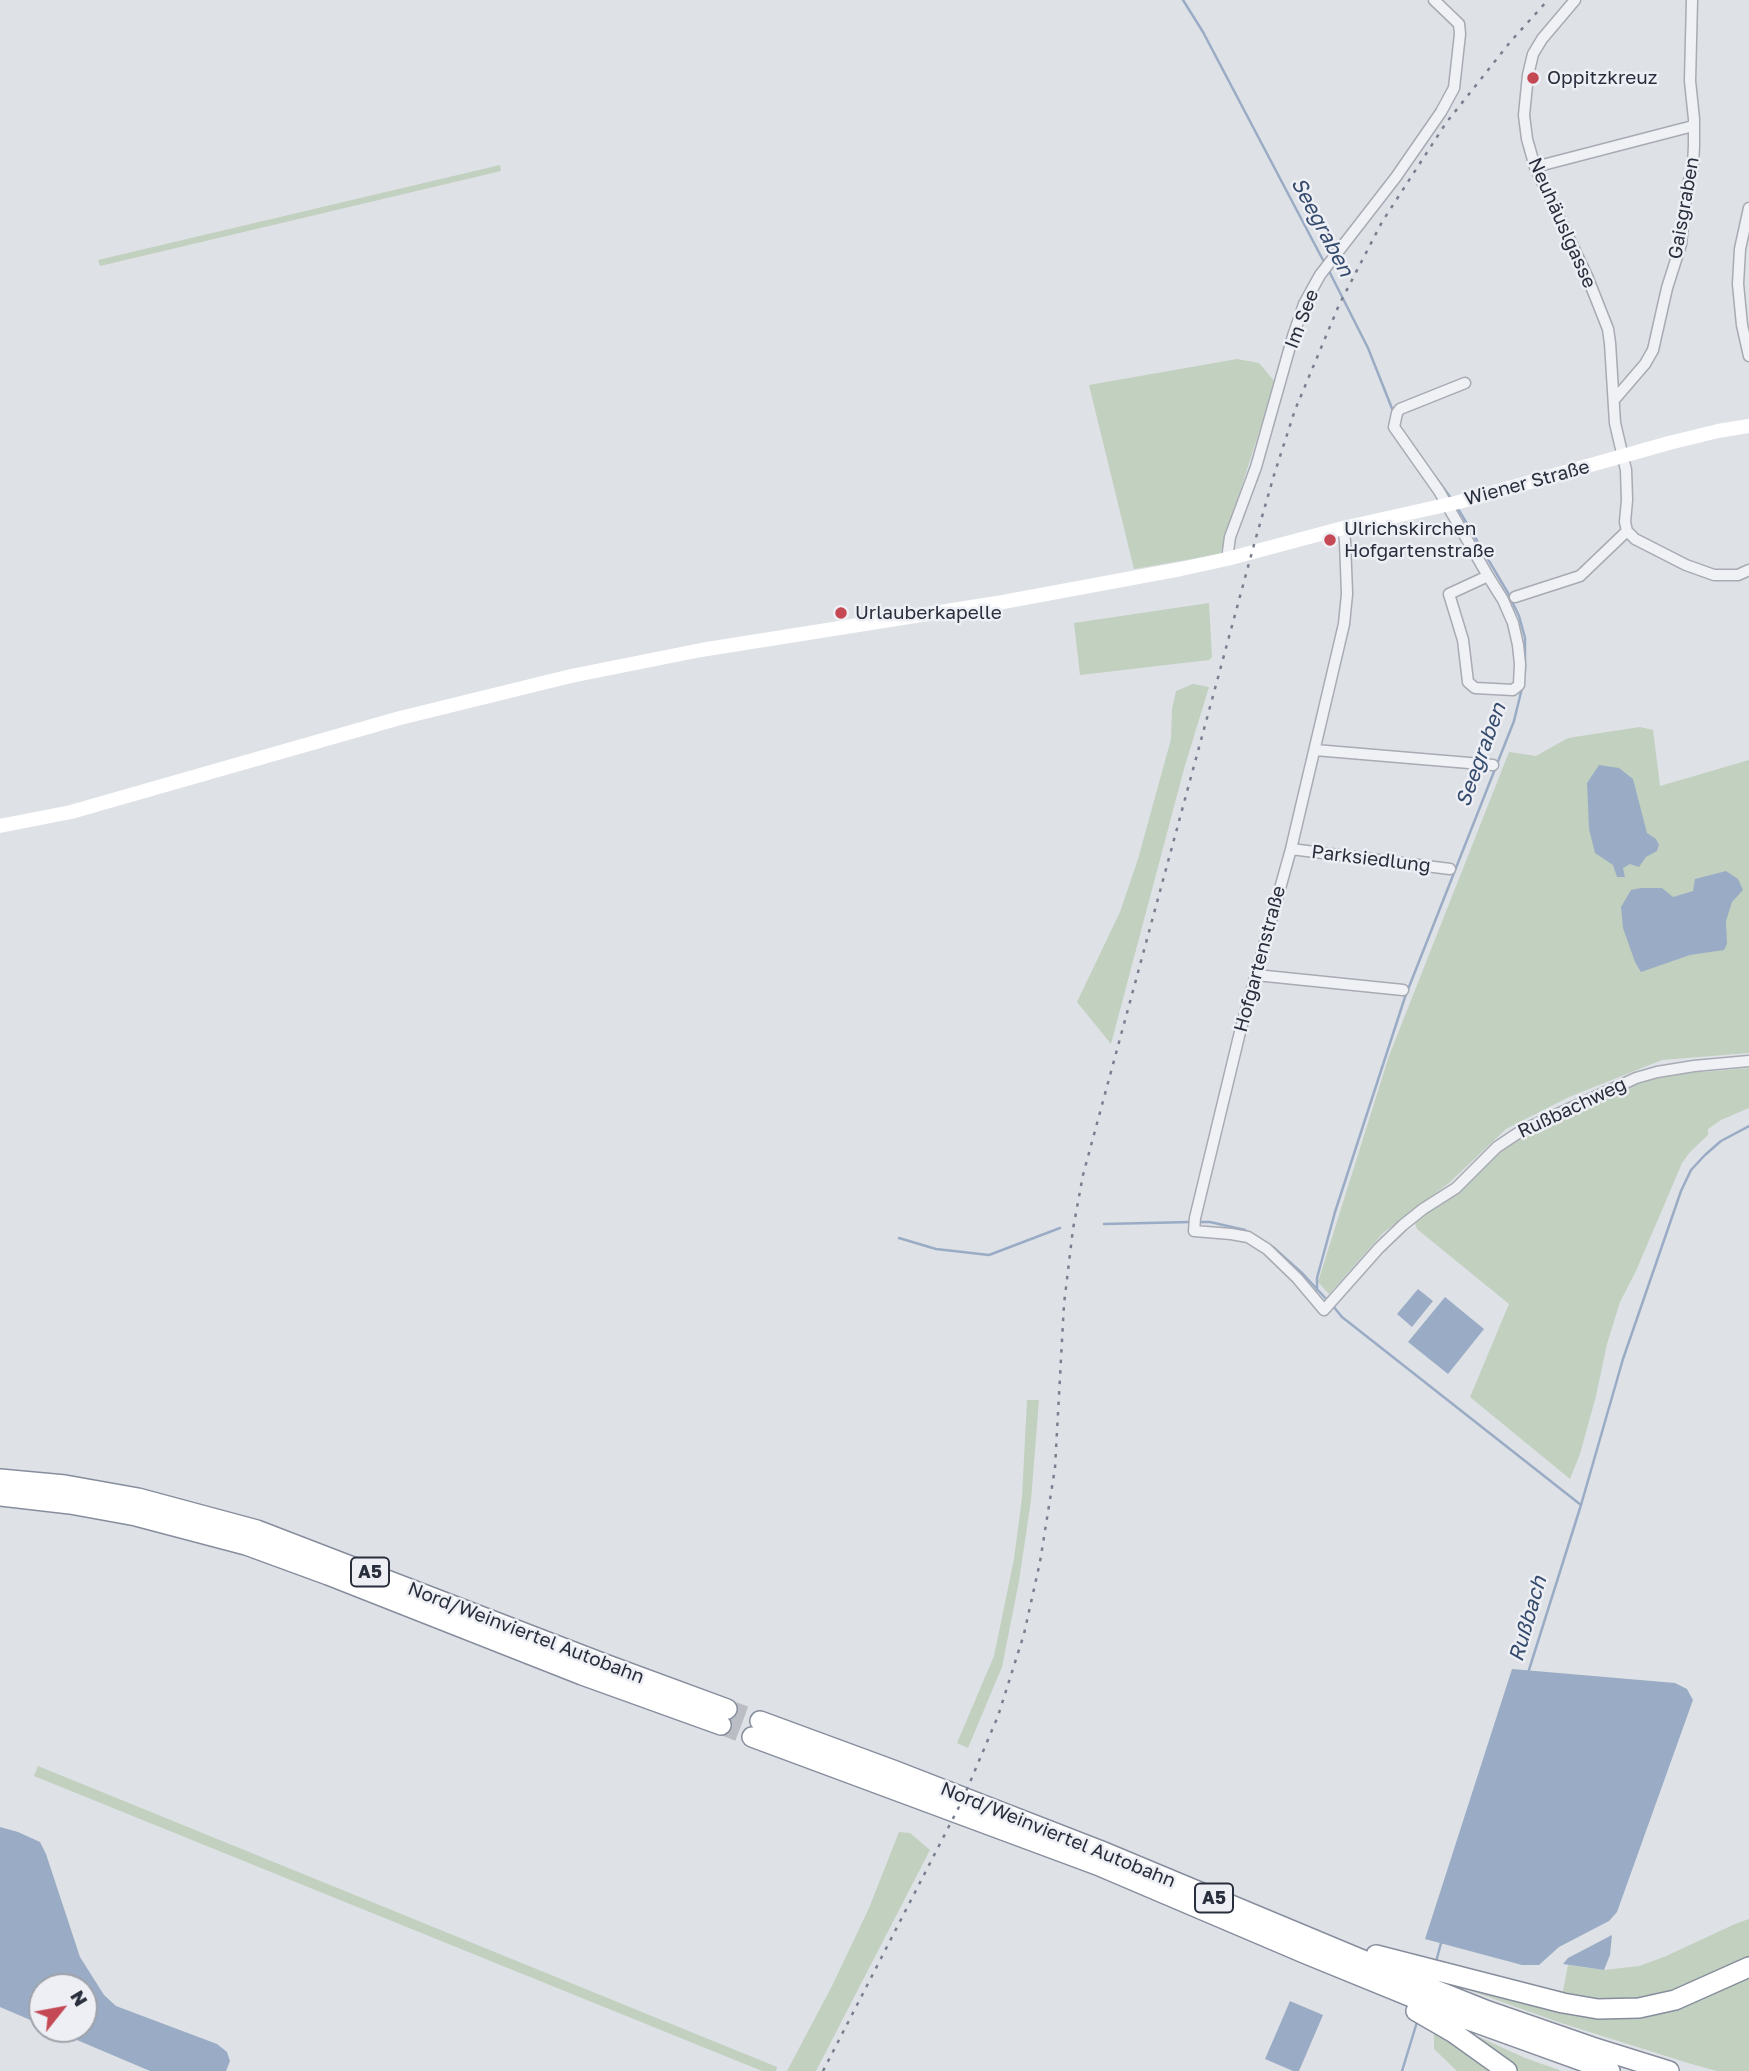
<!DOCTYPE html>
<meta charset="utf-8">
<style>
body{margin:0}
#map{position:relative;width:1749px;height:2071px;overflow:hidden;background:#dee1e6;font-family:"Golos Text",sans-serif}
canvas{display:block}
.north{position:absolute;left:28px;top:1973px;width:70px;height:70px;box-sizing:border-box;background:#edeff4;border:2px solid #9ea2aa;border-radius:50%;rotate:59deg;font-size:19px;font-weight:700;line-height:28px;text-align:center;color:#282e3c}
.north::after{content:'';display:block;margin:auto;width:24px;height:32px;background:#c54954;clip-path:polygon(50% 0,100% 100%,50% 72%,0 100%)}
</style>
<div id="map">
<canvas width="1749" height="2071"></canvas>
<div class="north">N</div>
</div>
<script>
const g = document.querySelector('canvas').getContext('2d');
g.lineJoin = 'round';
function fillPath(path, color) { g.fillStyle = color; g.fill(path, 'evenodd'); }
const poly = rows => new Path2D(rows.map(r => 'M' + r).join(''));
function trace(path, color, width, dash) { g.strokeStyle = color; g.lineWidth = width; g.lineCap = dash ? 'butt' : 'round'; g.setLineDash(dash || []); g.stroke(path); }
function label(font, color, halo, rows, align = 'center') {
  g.font = font + ' "Golos Text",sans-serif'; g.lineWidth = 5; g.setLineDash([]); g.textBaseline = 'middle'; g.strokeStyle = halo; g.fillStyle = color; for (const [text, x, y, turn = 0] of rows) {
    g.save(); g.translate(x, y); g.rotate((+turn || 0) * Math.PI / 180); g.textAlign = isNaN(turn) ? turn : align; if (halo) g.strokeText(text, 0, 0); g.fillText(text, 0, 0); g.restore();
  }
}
fillPath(poly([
 [500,165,501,171,100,266,98,260],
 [1237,359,1259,363,1275,382,1220,554,1134,569,1089,385],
 [1209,603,1212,657,1209,660,1080,675,1074,623],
 [1193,684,1209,687,1184,769,1111,1044,1077,1002,1120,912,1138,859,1171,739,1172,709,1176,691],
 [1640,727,1653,730,1660,786,1749,760,1749,1053,1662,1060,1569,1097,1506,1129,1449,1183,1383,1233,1329,1294,1318,1282,1389,1056,1509,752,1536,756,1568,738],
 [1749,1068,1749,1108,1721,1120,1708,1129,1708,1135,1690,1152,1682,1163,1636,1271,1620,1302,1607,1344,1596,1396,1580,1454,1570,1479,1470,1397,1509,1304,1417,1229,1415,1223,1423,1214,1469,1182,1499,1150,1511,1142,1627,1086,1660,1075,1702,1070,1703,1072],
 [1027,1400,1039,1400,1031,1500,1019,1581,1002,1667,968,1748,957,1743,994,1656,1014,1559,1022,1498],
 [38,1766,777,2067,776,2071,762,2071,34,1776],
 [899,1832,910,1833,930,1850,816,2071,787,2071,832,1986,869,1908],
 [1749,1919,1749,1961,1668,1996,1606,2003,1452,1968,1459,1965,1546,1989,1563,1991,1568,1965,1604,1970,1639,1966,1664,1957,1735,1924],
 [1749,1974,1749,2071,1717,2071,1688,2063,1561,2023,1438,1979,1581,2013],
 [1434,2027,1497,2071,1457,2071,1434,2049],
 [1479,2037,1525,2058,1562,2071,1519,2071,1478,2041]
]), '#c2d0bf');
fillPath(poly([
 [1599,765,1619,768,1633,779,1647,833,1656,839,1659,845,1657,851,1646,857,1639,867,1630,864,1623,868,1625,877,1617,877,1613,865,1595,853,1589,829,1587,783],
 [1726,871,1738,879,1743,890,1732,902,1726,921,1727,944,1724,950,1690,955,1641,972,1635,962,1623,928,1621,907,1631,890,1641,888,1662,888,1673,897,1693,891,1695,879],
 [1418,1289,1433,1301,1412,1327,1397,1314],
 [1445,1297,1484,1329,1448,1374,1408,1342],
 [1512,1669,1675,1683,1687,1689,1693,1700,1617,1912,1609,1921,1559,1947,1539,1965,1522,1965,1425,1939],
 [0,1827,18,1832,40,1842,46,1854,80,1957,104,1995,116,2006,217,2044,227,2052,230,2061,226,2071,150,2071,51,2029,84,2029,84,1987,42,1987,42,2025,0,2007],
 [1612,1935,1610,1955,1604,1970,1563,1964,1568,1958],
 [1290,2001,1323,2015,1299,2071,1293,2071,1265,2059]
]), '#9aacc5');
trace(poly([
 [1183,0,1203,32,1324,262],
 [1329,271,1368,348,1393,411],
 [1436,478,1451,498],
 [1457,507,1508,593,1519,616,1525,638,1525,671],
 [1198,1222,1210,1222,1245,1230,1249,1233],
 [1104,1224,1191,1222],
 [899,1238,936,1249,989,1255,1060,1228],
 [1273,1247,1303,1274,1328,1301],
 [1317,1290,1317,1278,1335,1212,1405,997,1514,721,1522,688],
 [1333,1306,1342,1317,1581,1505],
 [1528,1673,1581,1505,1623,1359,1681,1191,1691,1170,1705,1155,1721,1141,1749,1126],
 [1436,1962,1441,1943],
 [1402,2071,1417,2022]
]), '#9aacc5', 2.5);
trace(poly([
 [727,1709,760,1721],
 [721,1725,752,1737]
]), '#babdc4', 19, [19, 10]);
const street = poly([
 [1575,0,1542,39,1533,54,1528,75,1524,115,1527,139,1535,167,1587,276,1608,329,1610,343,1615,423,1626,470,1627,500,1625,522,1627,531,1635,539,1686,565,1714,575,1738,575,1749,570],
 [1535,167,1693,126],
 [1749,208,1740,249,1738,284,1742,325,1749,356],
 [1465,383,1400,409,1397,413,1394,427,1439,491,1488,576,1449,594,1463,640,1468,682,1475,688,1513,690,1519,685,1520,664,1518,645,1513,623,1503,600,1488,576],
 [1614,400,1645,364,1653,350,1667,288,1681,244,1687,188,1693,167,1694,145,1694,119,1690,81,1692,0],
 [1343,528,1345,541,1347,594,1344,624,1291,849,1240,1032,1195,1218,1194,1231,1231,1234,1248,1237,1267,1249,1297,1278,1324,1310,1379,1248,1403,1225,1423,1209,1456,1188,1497,1147,1521,1131,1636,1078,1657,1072,1694,1066,1749,1061],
 [1227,559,1230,537,1256,467,1293,336,1304,304,1320,275,1396,177,1441,112,1454,88,1460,34,1459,24,1434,0],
 [1515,597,1580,576,1627,531],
 [1315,750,1493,765],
 [1291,849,1450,869],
 [1256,975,1403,990]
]);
const highway = poly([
 [0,1479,65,1485,138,1498,257,1530,605,1664,727,1709],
 [0,1496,70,1504,136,1516,246,1545,328,1575,582,1675,721,1725],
 [760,1721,893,1770,1099,1850,1413,1981,1488,2011,1592,2047,1669,2071],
 [752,1737,1097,1865,1306,1954,1463,2018,1610,2071],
 [1376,1955,1563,2003,1598,2009,1639,2008,1675,2000,1749,1967],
 [1416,2011,1454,2033,1507,2071]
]);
trace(street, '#a7abb3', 13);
trace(highway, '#868d9c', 22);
trace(street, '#f0f1f5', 10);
trace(poly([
 [0,826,71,812,400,718,571,676,701,650,1003,602,1181,569,1227,559,1343,528,1459,502,1669,443,1718,431,1749,426]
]), '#fff', 14);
trace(highway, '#fff', 19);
trace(poly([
 [823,2071,962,1801,998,1716,1024,1634,1040,1562,1055,1468,1064,1304,1073,1229,1083,1175,1255,541,1274,475,1295,410,1339,305,1382,222,1446,123,1511,41,1548,0]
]), '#787f8f', 2.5, [3.5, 7]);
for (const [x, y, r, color] of [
 [1533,78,7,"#c54954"],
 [1330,540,7,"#c54954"],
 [841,613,7,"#c54954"]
]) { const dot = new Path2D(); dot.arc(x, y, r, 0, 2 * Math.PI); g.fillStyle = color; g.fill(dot); trace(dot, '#edeff4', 2.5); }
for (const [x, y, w] of [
 [370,1572,38],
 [1214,1898,38]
]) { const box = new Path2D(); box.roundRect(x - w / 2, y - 14.5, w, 29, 5); g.fillStyle = '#edeff4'; g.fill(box); trace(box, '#282e3c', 2); }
label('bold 18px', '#282e3c', null, [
 ["A5",370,1572],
 ["A5",1214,1898]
]);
label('19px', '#282e3c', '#edeff4', [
 ["Oppitzkreuz",1547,78],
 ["Ulrichskirchen",1344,529],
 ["Hofgartenstraße",1344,551],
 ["Urlauberkapelle",855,613]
], 'left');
label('19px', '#282e3c', '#edeff4', [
 ["Gaisgraben",1684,208,-80],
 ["Neuhäuslgasse",1562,223,66],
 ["Im See",1302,319,-69],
 ["Wiener Straße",1527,483,-15],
 ["Parksiedlung",1371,859,7],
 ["Hofgartenstraße",1260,959,-75],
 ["Rußbachweg",1572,1108,-25],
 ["Nord/Weinviertel Autobahn",526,1633,21],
 ["Nord/Weinviertel Autobahn",1058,1835,22]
]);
label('italic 21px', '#354b6d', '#edeff4', [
 ["Seegraben",1322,227,62],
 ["Seegraben",1481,755,-70],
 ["Rußbach",1528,1619,-74]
]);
</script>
